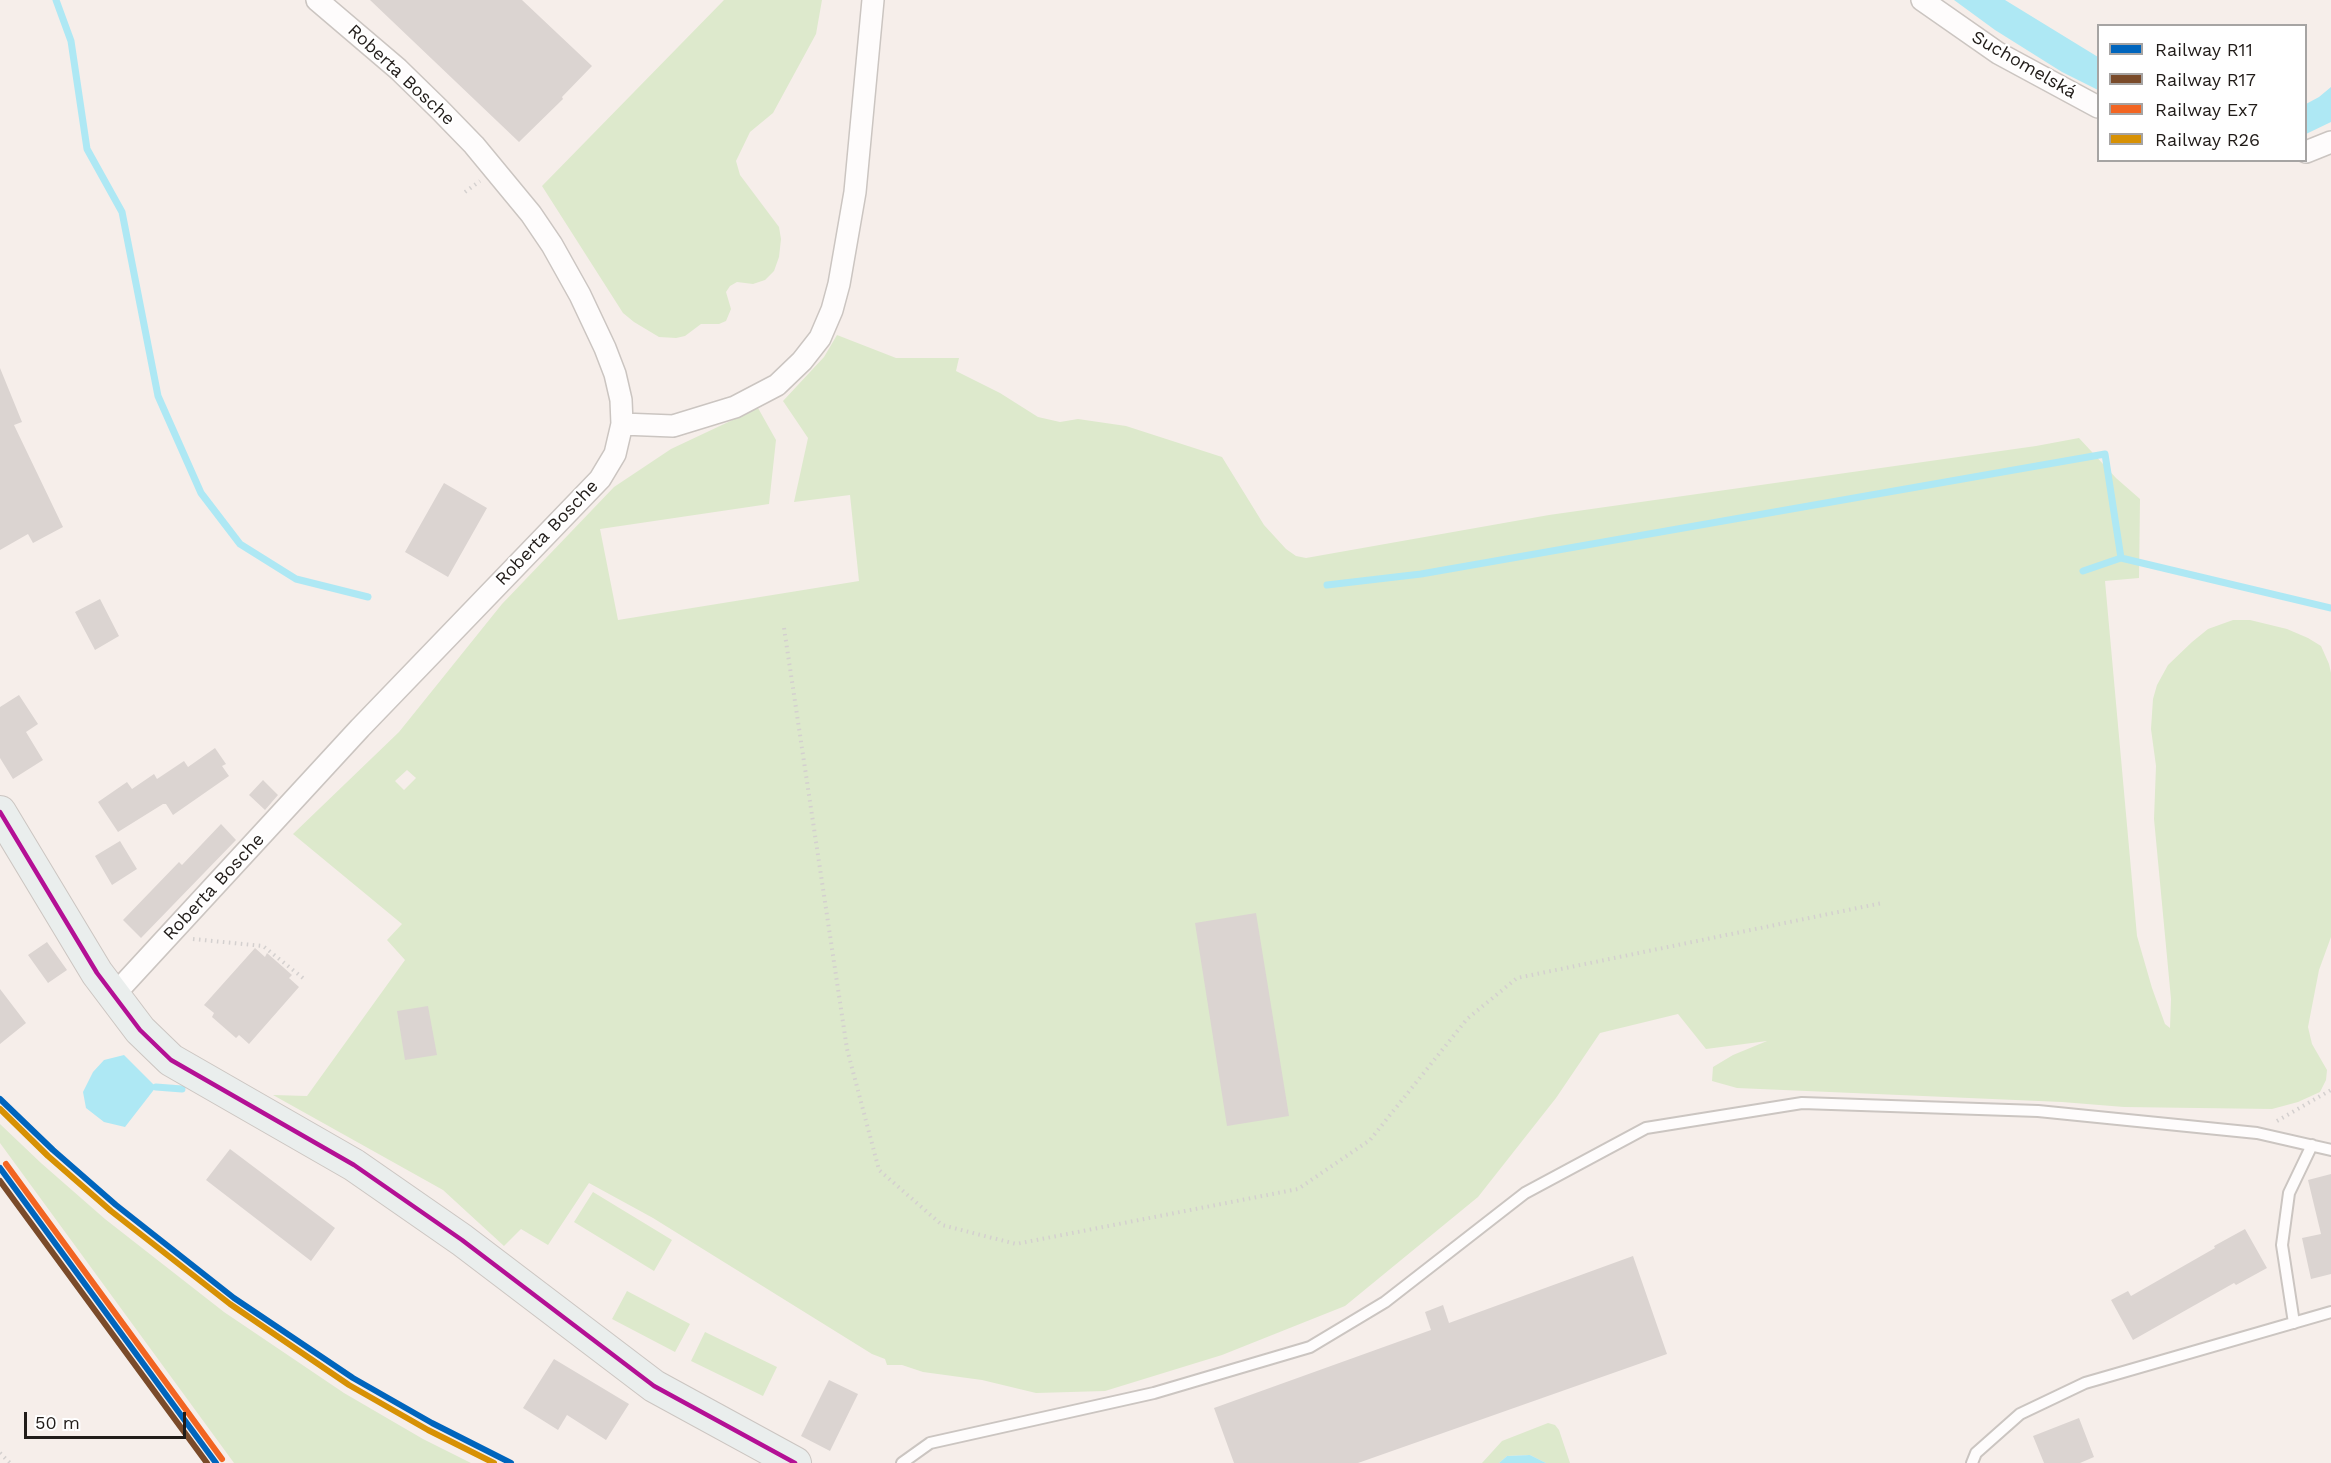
<!DOCTYPE html>
<meta charset="utf-8">
<style>
body{margin:0}
#map{position:relative;width:2331px;height:1463px;overflow:hidden;background:#f6eeea;font-family:"Work Sans",sans-serif}
canvas{display:block}
.legend{position:absolute;left:2097px;top:24px;width:210px;height:138px;box-sizing:border-box;background:#fff;border:2px solid #a6a4a3;margin:0;padding:8px 10px;list-style:none;font-size:18px;color:#211c19}
.legend li{display:flex;align-items:center;gap:12px;height:30px}
.legend b{width:30px;border:2px solid #a6a4a3}
.scale{position:absolute;left:24px;top:1412px;width:162px;height:27px;box-sizing:border-box;border:3px solid #211c19;border-top:0;padding-left:8px;font-size:18px;line-height:21px;white-space:nowrap;color:#211c19;-webkit-text-stroke:4px #fff;paint-order:stroke}
</style>
<div id="map">
<canvas width="2331" height="1463"></canvas>
<ul class="legend">
<li><b style="height:8px;background:#0065bd"></b>Railway R11</li>
<li><b style="height:8px;background:#7a4b2a"></b>Railway R17</li>
<li><b style="height:8px;background:#f26522"></b>Railway Ex7</li>
<li><b style="height:8px;background:#d79104"></b>Railway R26</li>
</ul>
<div class="scale">50 m</div>
</div>
<script>
const g = document.querySelector('canvas').getContext('2d');
g.lineJoin = 'round';
function fillPath(path, color) { g.fillStyle = color; g.fill(path, 'evenodd'); }
const poly = rows => new Path2D(rows.map(r => 'M' + r).join(''));
function trace(path, color, width, dash) { g.strokeStyle = color; g.lineWidth = width; g.lineCap = dash ? 'butt' : 'round'; g.setLineDash(dash || []); g.stroke(path); }
function label(font, color, halo, rows, align = 'center') {
  g.font = font + ' "Work Sans",sans-serif'; g.lineWidth = 4.5; g.setLineDash([]); g.textBaseline = 'middle'; g.strokeStyle = halo; g.fillStyle = color; for (const [text, x, y, turn = 0] of rows) {
    g.save(); g.translate(x, y); g.rotate((+turn || 0) * Math.PI / 180); g.textAlign = isNaN(turn) ? turn : align; if (halo) g.strokeText(text, 0, 0); g.fillText(text, 0, 0); g.restore();
  }
}
fillPath(poly([
 [724,0,822,0,816,34,773,113,750,132,736,161,740,175,779,227,781,239,779,257,774,271,765,280,753,284,737,282,730,286,726,292,731,309,726,321,719,324,701,324,685,336,676,338,659,337,634,322,623,313,542,186],
 [837,335,896,358,959,358,956,371,1000,393,1038,417,1060,422,1078,419,1126,426,1222,457,1264,525,1286,549,1296,556,1306,558,1549,515,2036,446,2079,438,2116,478,2140,499,2139,578,2105,581,2137,936,2152,988,2165,1024,2170,1028,2171,999,2154,819,2156,766,2151,729,2153,699,2157,685,2168,665,2192,642,2208,629,2233,620,2250,620,2287,629,2308,638,2321,646,2329,664,2331,673,2331,937,2319,970,2308,1027,2312,1044,2327,1070,2326,1080,2320,1092,2298,1102,2272,1109,2124,1107,2062,1102,1737,1088,1712,1081,1713,1067,1733,1055,1767,1041,1706,1049,1678,1014,1600,1033,1556,1098,1478,1197,1345,1306,1222,1355,1105,1391,1036,1393,982,1380,923,1372,902,1365,887,1365,885,1359,872,1354,653,1218,589,1183,548,1245,521,1229,504,1246,443,1190,273,1095,307,1096,405,960,387,940,402,924,293,834,399,732,502,604,614,487,671,449,758,408,776,440,769,504,600,529,618,620,859,581,850,495,794,502,808,438,783,401,824,357],
 [407,770,416,778,404,790,395,781],
 [0,1124,41,1163,105,1219,224,1312,344,1393,423,1439,471,1463,234,1463,0,1143],
 [593,1192,672,1240,654,1271,574,1222],
 [627,1291,690,1324,675,1352,612,1319],
 [705,1332,777,1367,763,1396,691,1361],
 [1548,1423,1555,1425,1559,1430,1570,1463,1546,1463,1530,1455,1507,1456,1499,1463,1482,1463,1502,1441]
]), '#dde9cc');
fillPath(poly([
 [1954,0,2005,0,2098,57,2098,90,2062,72,1995,30],
 [2331,87,2331,122,2306,134,2306,104,2319,97],
 [124,1055,156,1087,125,1127,104,1122,86,1108,83,1092,93,1072,104,1060],
 [1530,1455,1546,1463,1499,1463,1507,1456]
]), '#aee8f4');
trace(poly([
 [56,0,71,41,87,149,122,212,158,396,201,493,240,544,296,579,368,597],
 [2083,571,2121,558],
 [1327,585,1421,574,2105,454,2121,558,2331,608],
 [156,1087,182,1089]
]), '#aee8f4', 7);
fillPath(poly([
 [370,0,522,0,592,66,562,97,563,99,519,142],
 [0,368,22,422,14,425,63,527,33,543,28,534,0,550],
 [444,483,487,508,448,577,405,552],
 [100,599,119,636,95,650,75,612],
 [19,695,38,724,26,732,43,760,13,779,0,758,0,707],
 [215,748,226,764,222,766,229,776,173,815,166,804,163,804,118,832,98,802,127,782,132,789,154,774,157,779,184,761,188,767],
 [263,780,278,795,265,810,249,795],
 [221,824,236,840,141,938,123,920,179,862,182,865],
 [120,841,137,869,112,885,95,856],
 [1256,913,1289,1116,1227,1126,1195,923],
 [47,942,67,970,48,983,28,955],
 [255,948,265,957,267,953,292,975,289,978,299,987,249,1044,239,1035,236,1038,212,1017,214,1013,204,1005],
 [0,989,26,1023,0,1044],
 [428,1006,437,1055,405,1060,397,1011],
 [230,1149,335,1228,311,1261,206,1180],
 [2331,1174,2331,1274,2311,1279,2302,1238,2321,1234,2308,1180],
 [2245,1229,2267,1268,2236,1285,2234,1283,2133,1340,2111,1300,2128,1291,2131,1296,2215,1248,2214,1246],
 [1633,1256,1667,1354,1358,1463,1234,1463,1214,1408,1431,1330,1425,1312,1443,1305,1449,1323],
 [554,1359,629,1404,606,1440,567,1415,558,1430,523,1408],
 [829,1380,858,1394,830,1451,801,1436],
 [2079,1418,2094,1457,2080,1463,2044,1463,2033,1436]
]), '#dbd4d1');
const lane = poly([
 [2294,1323,2282,1245,2289,1193,2312,1145],
 [902,1463,930,1443,1154,1393,1310,1347,1385,1302,1525,1193,1646,1128,1802,1103,2038,1111,2257,1133,2331,1150],
 [1972,1463,1976,1453,2020,1414,2085,1383,2331,1312]
]);
const street = poly([
 [1922,0,1998,53,2098,107],
 [2306,152,2331,142],
 [622,424,673,426,735,407,777,385,802,361,820,338,832,310,839,284,855,192,873,0],
 [113,996,360,728,600,479,615,454,622,424,621,400,615,374,605,348,580,295,552,245,531,214,474,145,439,109,398,69,317,0]
]);
const secondary = poly([
 [0,812,97,973,140,1030,171,1060,354,1165,462,1240,654,1386,795,1463]
]);
trace(lane, '#cbc5c1', 14);
trace(street, '#cbc5c1', 24);
trace(secondary, '#cbc5c1', 34);
trace(poly([
 [465,192,480,181],
 [784,628,847,1049,879,1170,942,1225,1016,1244,1298,1189,1370,1140,1467,1019,1517,978,1882,903],
 [193,939,263,946,303,978],
 [2277,1121,2331,1090],
 [0,1453,10,1463]
]), '#d4d0cf', 4, [1.5, 4.5]);
trace(lane, '#fefcfc', 10);
trace(street, '#fefcfc', 21);
trace(secondary, '#eaeeed', 32);
trace(poly([
 [0,812,97,973,140,1030,171,1060,354,1165,462,1240,654,1386,795,1463]
]), '#b41095', 4.5);
trace(poly([
 [0,1099,53,1150,116,1205,234,1298,353,1378,432,1423,511,1463],
 [0,1168,216,1463]
]), '#0065bd', 6);
trace(poly([
 [0,1181,207,1463]
]), '#7a4b2a', 6);
trace(poly([
 [6,1164,222,1459]
]), '#f26522', 6);
trace(poly([
 [0,1109,48,1156,111,1211,230,1304,349,1385,428,1430,494,1463]
]), '#d79104', 6);
label('18px', '#211c19', '#fff', [
 ["Suchomelská",2024,65,30],
 ["Roberta Bosche",401,75,43],
 ["Roberta Bosche",547,533,-46],
 ["Roberta Bosche",214,887,-47]
]);
</script>
